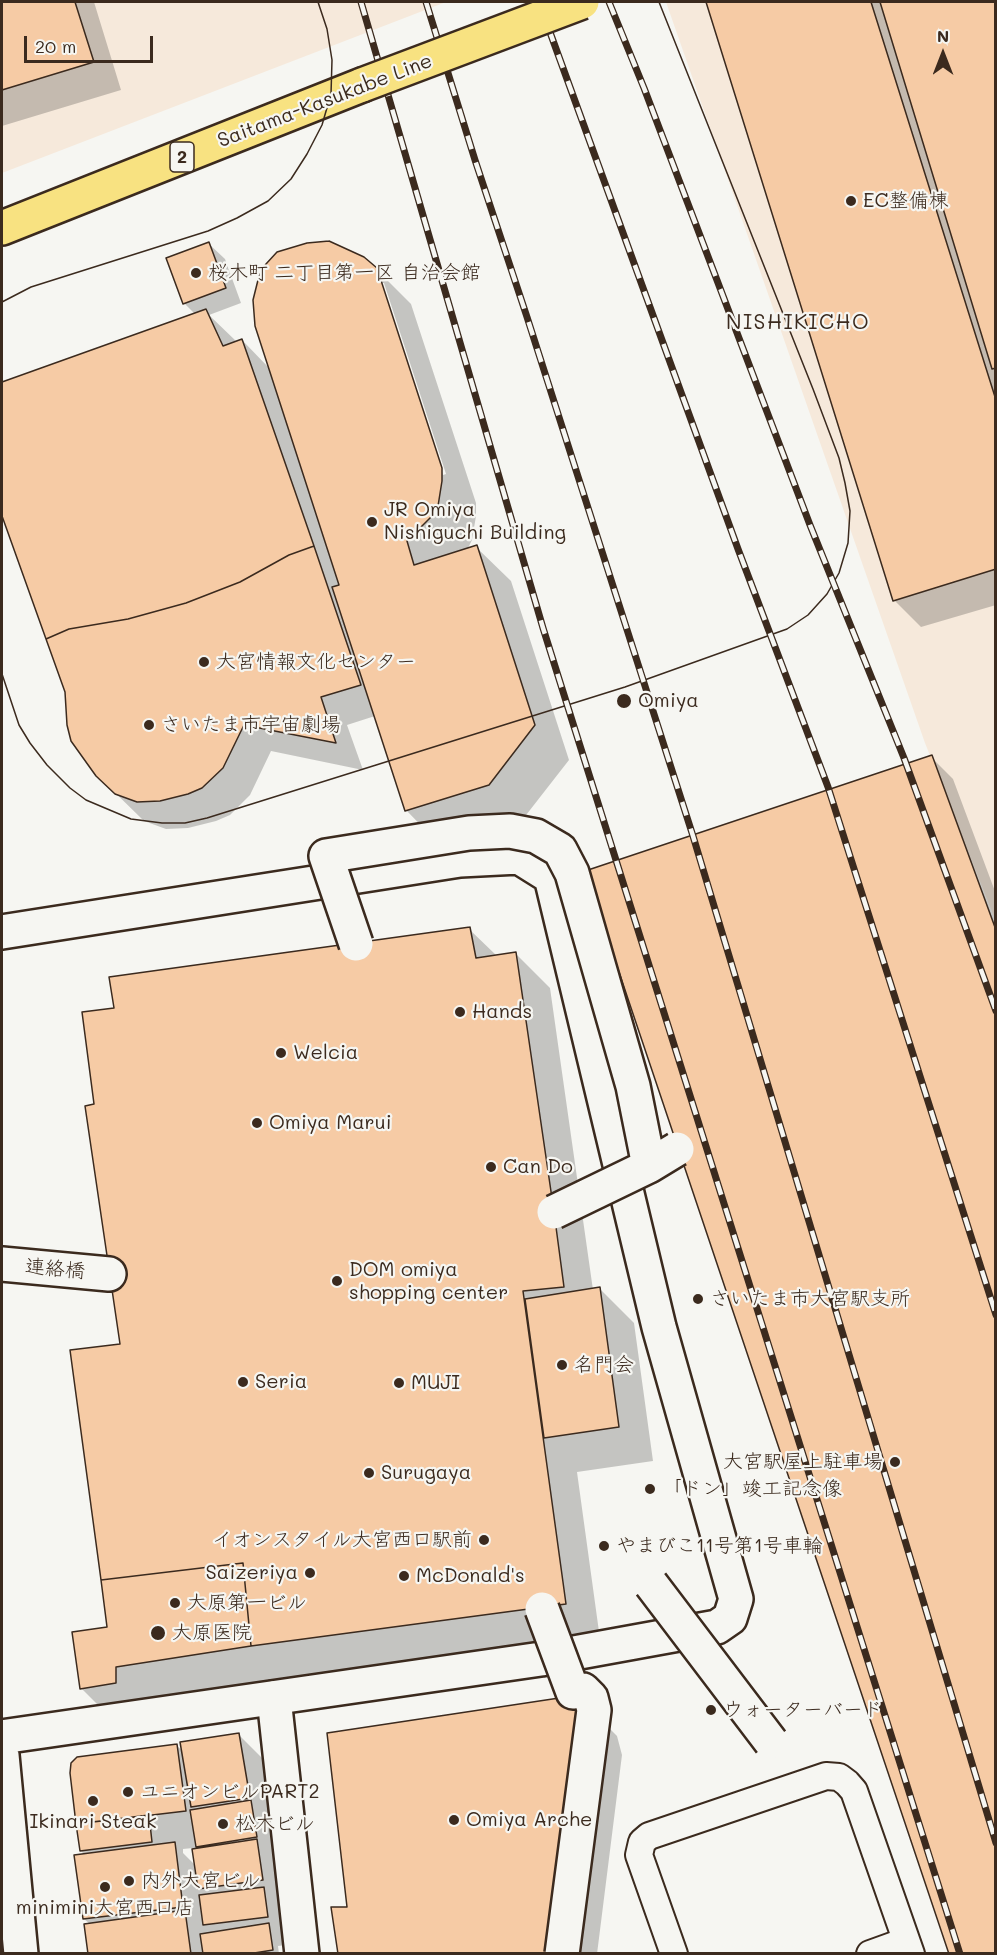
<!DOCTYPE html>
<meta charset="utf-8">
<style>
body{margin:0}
#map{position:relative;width:997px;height:1955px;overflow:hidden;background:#f6f6f2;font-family:Mali,sans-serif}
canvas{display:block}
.frame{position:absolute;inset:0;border:3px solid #3b2a1e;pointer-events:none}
.north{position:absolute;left:913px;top:24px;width:60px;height:60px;-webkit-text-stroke:4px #f6f6f2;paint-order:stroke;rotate:0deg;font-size:16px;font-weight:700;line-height:24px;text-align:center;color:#3b2a1e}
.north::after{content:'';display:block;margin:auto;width:21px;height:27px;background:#3b2a1e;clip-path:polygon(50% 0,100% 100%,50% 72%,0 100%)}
.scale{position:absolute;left:24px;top:36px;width:129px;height:27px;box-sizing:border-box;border:3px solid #3b2a1e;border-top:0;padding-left:8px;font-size:18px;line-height:21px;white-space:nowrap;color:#3b2a1e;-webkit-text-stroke:4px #f6f6f2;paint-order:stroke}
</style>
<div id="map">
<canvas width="997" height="1955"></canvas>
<div class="frame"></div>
<div class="north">N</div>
<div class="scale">20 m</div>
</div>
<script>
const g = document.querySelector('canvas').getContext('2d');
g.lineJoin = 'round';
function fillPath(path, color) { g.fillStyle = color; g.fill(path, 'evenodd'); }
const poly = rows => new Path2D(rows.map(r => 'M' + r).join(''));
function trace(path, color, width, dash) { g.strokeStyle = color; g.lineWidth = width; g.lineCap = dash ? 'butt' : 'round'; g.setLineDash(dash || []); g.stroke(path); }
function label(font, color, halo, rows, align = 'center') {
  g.font = font + ' Mali,"Klee One",sans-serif'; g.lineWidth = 4.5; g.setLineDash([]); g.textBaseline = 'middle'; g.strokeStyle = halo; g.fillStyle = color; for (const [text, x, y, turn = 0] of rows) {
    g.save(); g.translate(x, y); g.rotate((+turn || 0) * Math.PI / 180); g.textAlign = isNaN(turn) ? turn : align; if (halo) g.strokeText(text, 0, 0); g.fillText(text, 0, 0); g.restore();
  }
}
fillPath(poly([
 [2,2,446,2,2,173],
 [666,2,995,2,995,919,925,743]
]), '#f6e9db');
fillPath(poly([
 [2,2,94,2,121,90,2,126],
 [707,2,996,2,996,605,921,627,894,600],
 [209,244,225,259,241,303,209,315,237,342,242,340,271,370,376,269,411,304,476,503,476,516,472,540,467,550,476,547,511,581,569,760,523,819,440,845,406,810,375,716,347,725,363,770,271,751,250,795,230,815,216,821,188,828,166,829,144,821,97,775,2,511,2,383,196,315,184,303],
 [381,283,384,283,446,474,443,475],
 [931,757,953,779,996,894,996,1954],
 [469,929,497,956,515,953,550,988,593,1290,600,1289,634,1323,653,1461,577,1472,600,1639,120,1727,81,1688,109,1628,121,1345,96,1105,116,1009],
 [578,1697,617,1736,622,1755,597,1954,339,1954,349,1908],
 [238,1734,273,1769,294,1944,278,1946,279,1954,90,1954,90,1924,84,1919,85,1855,81,1851,177,1746,184,1752],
 [193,1848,196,1866,183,1853,183,1849]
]), '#0003');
const building = poly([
 [2,2,75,2,94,62,2,90,2,2],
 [706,2,871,2,996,400,996,569,893,601,706,2],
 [880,2,996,2,996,368,992,369,880,2],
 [329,241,364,257,377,268,442,468,442,481,438,506,433,515,407,541,414,565,477,545,535,725,489,785,405,811,332,587,339,585,255,326,253,300,259,276,266,264,277,252,307,243,329,241],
 [209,242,226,288,183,304,166,258,209,242],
 [206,309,223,346,242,339,314,546,289,555,240,582,186,603,128,619,69,629,46,639,2,516,2,382,206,309],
 [314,546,361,685,321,697,336,743,244,725,223,768,202,788,188,794,160,801,137,802,115,794,96,776,71,741,67,725,65,692,46,639,69,629,128,619,186,603,240,582,289,555,314,546],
 [932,755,996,930,996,1954,949,1954,585,871,932,755],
 [470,927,476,958,516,952,554,1212,564,1287,523,1291,566,1604,251,1646,243,1563,101,1580,70,1350,120,1344,85,1106,94,1104,82,1012,114,1008,109,977,470,927],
 [600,1287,619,1427,544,1438,525,1299,600,1287],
 [243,1563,251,1646,116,1667,116,1683,80,1689,72,1632,107,1627,101,1580,243,1563],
 [579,1695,584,1715,554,1954,338,1954,331,1907,347,1907,327,1733,579,1695],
 [239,1733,250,1798,191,1807,180,1742,239,1733],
 [177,1744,186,1811,76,1824,70,1773,71,1763,77,1757,177,1744],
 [251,1800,257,1837,196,1847,190,1810,251,1800],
 [149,1815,152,1842,80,1851,76,1824,149,1815],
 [257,1839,263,1880,198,1889,192,1849,257,1839],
 [175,1842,183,1907,83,1919,74,1855,175,1842],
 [264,1887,268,1917,203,1925,199,1895,264,1887],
 [185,1910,191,1954,88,1954,84,1924,185,1910],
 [269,1923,273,1950,248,1954,203,1954,200,1934,269,1923]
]);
fillPath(building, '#f6cba5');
trace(building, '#3b2a1e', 1.5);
const service = poly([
 [674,1954,639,1855,642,1842,649,1836,826,1776,839,1777,847,1783,854,1791,911,1954],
 [870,1954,906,1941]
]);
const pedestrian = poly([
 [2,1264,109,1274]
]);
const minor = poly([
 [274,1698,302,1954]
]);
const tertiary = poly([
 [2,932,460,860,519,857,551,877,659,1327,736,1599,730,1618,717,1627,541,1659,2,1737],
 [2,1755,21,1954]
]);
const primary = poly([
 [2,228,362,85]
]);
trace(service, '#3b2a1e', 30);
trace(pedestrian, '#3b2a1e', 38);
trace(minor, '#3b2a1e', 38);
trace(tertiary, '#3b2a1e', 38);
trace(primary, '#3b2a1e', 38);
trace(service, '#f6f6f2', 26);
trace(pedestrian, '#f6f6f2', 33);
trace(minor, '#f6f6f2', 33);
trace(tertiary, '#f6f6f2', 33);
trace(primary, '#f8e281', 33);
trace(poly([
 [2,302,31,287,208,231,237,218,268,201,291,179,307,154,322,125,331,94,332,60,327,29,318,2],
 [2,674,19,725,30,743,47,765,70,788,86,800,131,819,162,823,185,823,207,818,625,687,787,629,808,615,827,594,839,573,848,543,850,511,845,483,839,458,813,389,659,2]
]), '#3b2a1e', 1.5);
const rail = poly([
 [361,2,543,628,960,1954],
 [426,2,475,160,527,317,693,836,996,1843],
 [539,2,738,549,828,787,996,1315],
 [609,2,644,88,810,525,904,758,996,1011]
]);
trace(rail, '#3b2a1e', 7);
trace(rail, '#f6f6f2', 4.5, [14]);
const pedestrianBridge = poly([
 [356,944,326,856,469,833,510,831,536,836,560,850,572,873,633,1086,649,1166,677,1149],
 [554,1212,649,1166],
 [651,1584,771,1742],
 [542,1609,573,1692,583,1690,591,1698,594,1710,562,1954]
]);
const primaryBridge = poly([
 [362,85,582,2]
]);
trace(pedestrianBridge, '#3b2a1e', 38, []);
trace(primaryBridge, '#3b2a1e', 38, []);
trace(pedestrianBridge, '#f6f6f2', 33);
trace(primaryBridge, '#f8e281', 33);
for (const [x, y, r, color] of [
 [851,201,6,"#3b2a1e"],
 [196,273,6,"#3b2a1e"],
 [372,522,6,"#3b2a1e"],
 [204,662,6,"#3b2a1e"],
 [624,701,8,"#3b2a1e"],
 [149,725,6,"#3b2a1e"],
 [460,1012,6,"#3b2a1e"],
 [281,1053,6,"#3b2a1e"],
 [257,1123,6,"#3b2a1e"],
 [491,1167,6,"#3b2a1e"],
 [337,1281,6,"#3b2a1e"],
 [698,1299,6,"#3b2a1e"],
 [562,1365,6,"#3b2a1e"],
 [243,1382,6,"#3b2a1e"],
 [399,1383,6,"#3b2a1e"],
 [895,1462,6,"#3b2a1e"],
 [369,1473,6,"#3b2a1e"],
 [650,1489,6,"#3b2a1e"],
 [484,1540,6,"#3b2a1e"],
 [604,1546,6,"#3b2a1e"],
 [310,1573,6,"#3b2a1e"],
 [404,1576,6,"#3b2a1e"],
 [175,1603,6,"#3b2a1e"],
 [158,1633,8,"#3b2a1e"],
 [711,1710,6,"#3b2a1e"],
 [128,1792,6,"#3b2a1e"],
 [93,1801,6,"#3b2a1e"],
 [454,1820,6,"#3b2a1e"],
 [223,1824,6,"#3b2a1e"],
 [129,1881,6,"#3b2a1e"],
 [105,1887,6,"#3b2a1e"]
]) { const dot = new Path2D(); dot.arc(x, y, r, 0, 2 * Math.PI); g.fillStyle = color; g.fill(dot); trace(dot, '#f6f6f2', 2); }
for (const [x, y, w] of [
 [182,157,24]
]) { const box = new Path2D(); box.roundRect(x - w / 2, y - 15, w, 30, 4.5); g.fillStyle = '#f6f6f2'; g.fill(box); trace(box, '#3b2a1e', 1.5); }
label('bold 18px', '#3b2a1e', null, [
 ["2",182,157]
]);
label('20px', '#3b2a1e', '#f6f6f2', [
 ["Saitama-Kasukabe Line",325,101,-21],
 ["連絡橋",55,1269,5]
]);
label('20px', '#3b2a1e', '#f6f6f2', [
 ["EC整備棟",863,201],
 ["桜木町 二丁目第一区 自治会館",208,273],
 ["JR Omiya",384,510],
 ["Nishiguchi Building",384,533],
 ["大宮情報文化センター",216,662],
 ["Omiya",638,701],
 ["さいたま市宇宙劇場",161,725],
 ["Hands",472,1012],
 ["Welcia",293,1053],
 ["Omiya Marui",269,1123],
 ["Can Do",503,1167],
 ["DOM omiya",349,1270],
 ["shopping center",349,1293],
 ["さいたま市大宮駅支所",710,1299],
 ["名門会",574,1365],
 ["Seria",255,1382],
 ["MUJI",411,1383],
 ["大宮駅屋上駐車場",883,1462,"right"],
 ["Surugaya",381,1473],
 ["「ドン」竣工記念像",662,1489],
 ["イオンスタイル大宮西口駅前",472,1540,"right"],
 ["やまびこ11号第1号車輪",616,1546],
 ["Saizeriya",298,1573,"right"],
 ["McDonald's",416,1576],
 ["大原第一ビル",187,1603],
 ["大原医院",172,1633],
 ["ウォーターバード",723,1710],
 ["ユニオンビルPART2",140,1792],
 ["Omiya Arche",466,1820],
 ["Ikinari Steak",93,1822,"center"],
 ["松木ビル",235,1824],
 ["内外大宮ビル",141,1881],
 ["minimini大宮西口店",105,1908,"center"]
], 'left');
g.letterSpacing = '1.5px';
label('21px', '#3b2a1e', '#f6f6f2', [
 ["NISHIKICHO",798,323]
]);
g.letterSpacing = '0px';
</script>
